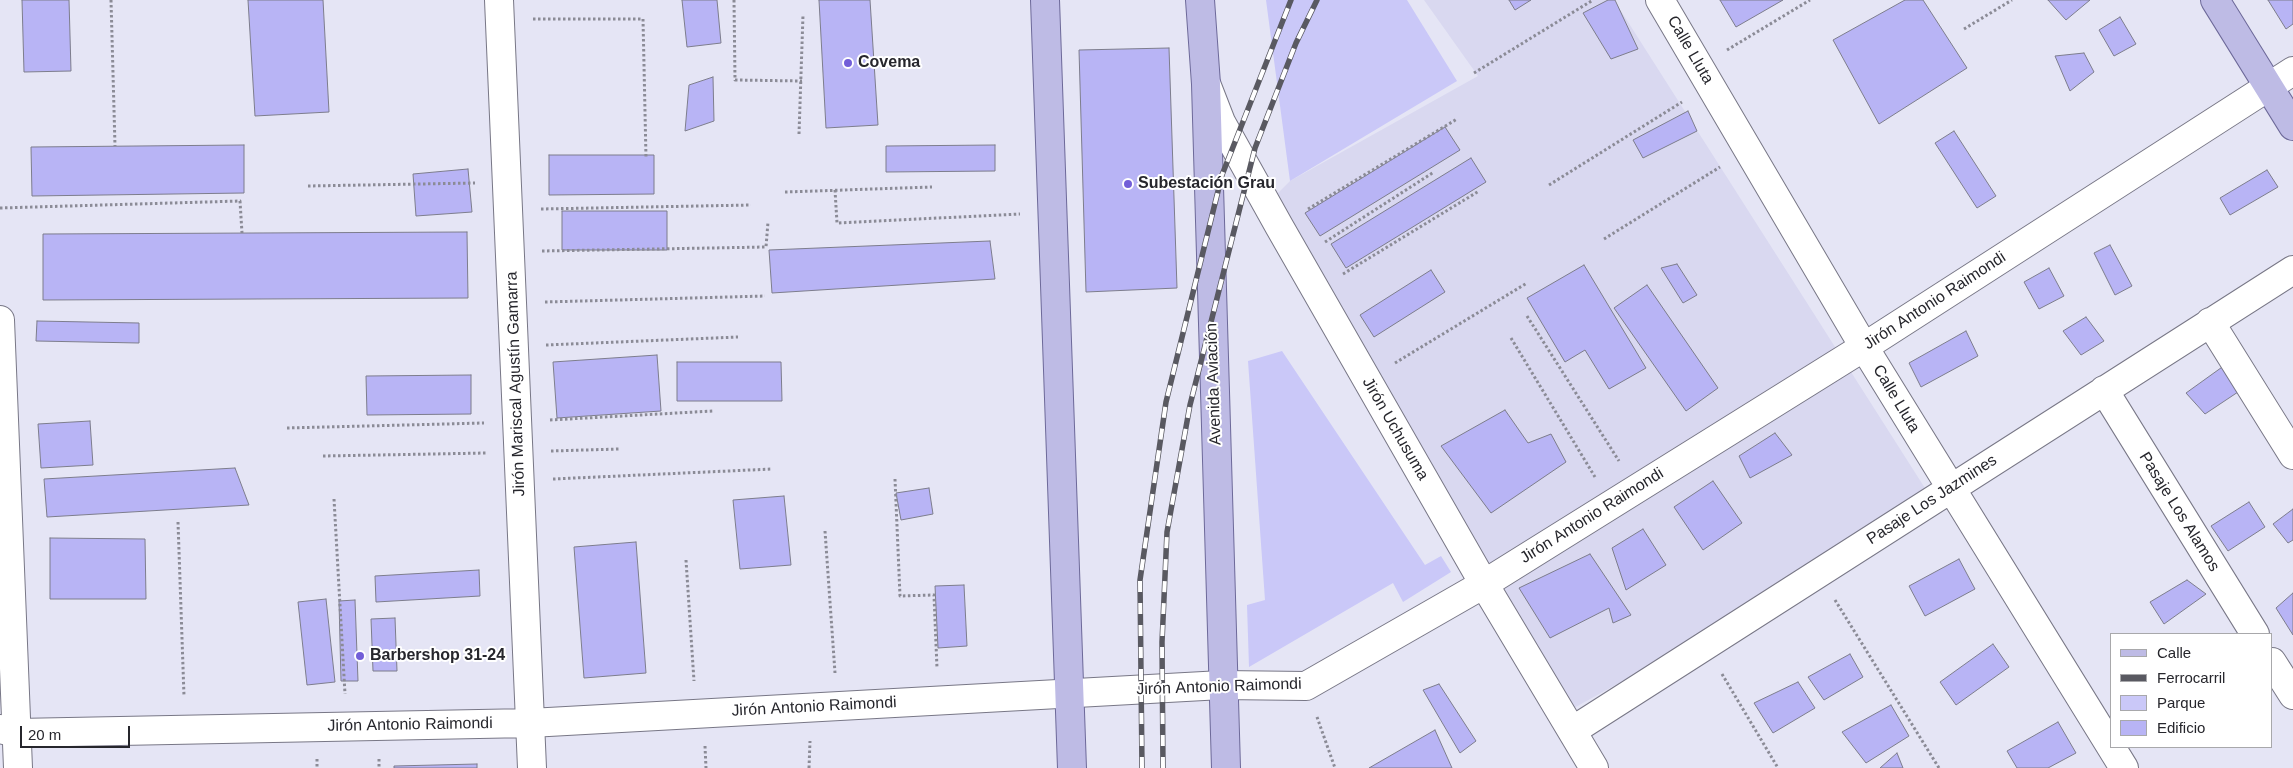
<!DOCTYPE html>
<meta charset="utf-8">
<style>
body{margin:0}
#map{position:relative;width:2293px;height:768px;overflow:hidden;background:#e5e5f5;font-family:Arial,sans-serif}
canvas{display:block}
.legend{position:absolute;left:2110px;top:633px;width:162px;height:115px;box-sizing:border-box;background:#fff;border:1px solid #a8a8ab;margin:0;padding:6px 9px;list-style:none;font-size:15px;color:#26262c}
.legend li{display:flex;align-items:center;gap:10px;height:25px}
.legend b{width:25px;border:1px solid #a8a8ab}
.scale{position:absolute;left:20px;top:726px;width:110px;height:22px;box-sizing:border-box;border:2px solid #26262c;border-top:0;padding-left:6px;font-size:15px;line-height:18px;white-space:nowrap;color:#26262c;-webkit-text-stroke:4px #fff;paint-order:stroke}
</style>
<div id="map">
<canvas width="2293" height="768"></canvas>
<ul class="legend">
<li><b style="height:6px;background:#bebbe5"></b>Calle</li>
<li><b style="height:6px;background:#595961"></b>Ferrocarril</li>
<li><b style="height:14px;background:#cac8f8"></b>Parque</li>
<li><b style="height:14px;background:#b8b4f5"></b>Edificio</li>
</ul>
<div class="scale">20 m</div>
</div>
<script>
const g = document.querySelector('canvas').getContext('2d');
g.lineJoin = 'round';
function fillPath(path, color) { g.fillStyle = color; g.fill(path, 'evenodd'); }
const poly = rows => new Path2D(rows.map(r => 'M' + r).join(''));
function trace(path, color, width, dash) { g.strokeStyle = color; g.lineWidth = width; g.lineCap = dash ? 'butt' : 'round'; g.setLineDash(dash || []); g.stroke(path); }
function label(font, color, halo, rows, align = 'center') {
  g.font = font + ' Arial,sans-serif'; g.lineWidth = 4; g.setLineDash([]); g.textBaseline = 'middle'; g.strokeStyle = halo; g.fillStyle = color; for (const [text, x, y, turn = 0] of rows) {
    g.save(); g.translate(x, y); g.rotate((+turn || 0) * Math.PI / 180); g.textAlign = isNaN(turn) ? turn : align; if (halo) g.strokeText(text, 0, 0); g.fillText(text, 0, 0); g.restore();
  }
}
fillPath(poly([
 [1424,0,1614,0,1937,507,1572,709,1472,541,1277,194,1290,181,1478,76]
]), '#d9d8f0');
fillPath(poly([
 [1266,0,1407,0,1457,81,1290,181],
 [1282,351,1425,565,1441,556,1451,572,1403,602,1393,583,1249,667,1247,605,1265,600,1248,361]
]), '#cac8f8');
const building = poly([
 [22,0,69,0,71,71,24,72,22,0],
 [248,0,323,0,329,112,255,116,248,0],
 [682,0,717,0,721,43,687,47,682,0],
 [819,0,870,0,878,125,826,128,819,0],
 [1509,0,1531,0,1515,10,1509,0],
 [1608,0,1615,0,1638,49,1611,59,1583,13,1608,0],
 [1720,0,1783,0,1736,27,1720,0],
 [1905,0,1923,0,1967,68,1879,124,1833,40,1905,0],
 [2048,0,2090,0,2066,20,2048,0],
 [2268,0,2293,0,2293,24,2286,29,2268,0],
 [2120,17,2136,44,2114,56,2099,30,2120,17],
 [1169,48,1177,288,1086,292,1079,50,1169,48],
 [2084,53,2094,72,2070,91,2055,56,2084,53],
 [713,77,714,121,685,131,689,85,713,77],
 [1688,111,1697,131,1643,158,1633,140,1688,111],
 [1445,127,1460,150,1320,236,1305,213,1445,127],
 [1954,131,1996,196,1977,208,1935,143,1954,131],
 [244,145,244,193,32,196,31,147,244,145],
 [995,145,995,171,886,172,886,146,995,145],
 [549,155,654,155,654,194,549,195,549,155],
 [1471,158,1486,182,1346,268,1331,244,1471,158],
 [468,169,472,212,416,216,413,174,468,169],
 [2267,170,2278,187,2230,215,2220,198,2267,170],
 [562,211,667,211,667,250,562,250,562,211],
 [467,232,468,298,43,300,43,234,467,232],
 [990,241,995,279,772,293,769,250,990,241],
 [2110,245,2132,286,2115,295,2094,253,2110,245],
 [1677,264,1697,295,1683,303,1661,268,1677,264],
 [1584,265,1646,368,1609,389,1585,350,1565,362,1527,298,1584,265],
 [2049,268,2064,296,2039,309,2024,282,2049,268],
 [1431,270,1445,292,1374,337,1360,315,1431,270],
 [1647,285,1718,388,1686,411,1614,308,1647,285],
 [2086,317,2104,341,2081,355,2063,331,2086,317],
 [37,321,139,323,139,343,36,341,37,321],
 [1966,331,1978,356,1921,387,1909,363,1966,331],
 [657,355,661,411,557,418,553,362,657,355],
 [677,362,781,362,782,401,677,401,677,362],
 [2225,365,2241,390,2205,414,2186,393,2225,365],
 [471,375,471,414,367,415,366,376,471,375],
 [1505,410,1528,443,1551,434,1566,462,1491,513,1441,446,1505,410],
 [90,421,93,465,41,468,38,424,90,421],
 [1775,433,1792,455,1750,478,1739,456,1775,433],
 [235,468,249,505,47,517,44,479,235,468],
 [1713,481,1742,523,1703,550,1674,507,1713,481],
 [929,488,933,514,901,520,896,493,929,488],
 [784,496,791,565,740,569,733,500,784,496],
 [2249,502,2265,527,2228,551,2211,526,2249,502],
 [2293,509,2293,540,2288,543,2273,524,2293,509],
 [1643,529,1666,565,1626,590,1612,548,1643,529],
 [50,538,145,539,146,599,50,599,50,538],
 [636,542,646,673,584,678,574,547,636,542],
 [1590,554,1631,615,1613,623,1609,608,1550,638,1519,588,1590,554],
 [1959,559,1975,589,1925,616,1909,586,1959,559],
 [479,570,480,596,376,602,375,576,479,570],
 [2187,580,2206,594,2164,624,2150,602,2187,580],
 [964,585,967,646,938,648,935,586,964,585],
 [2293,593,2293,635,2276,608,2293,593],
 [326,599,335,682,307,685,298,602,326,599],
 [355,600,358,681,341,681,339,601,355,600],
 [395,618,397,671,373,671,371,619,395,618],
 [1993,644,2009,667,1956,705,1940,682,1993,644],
 [1850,654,1863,677,1824,700,1808,677,1850,654],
 [1798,682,1815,708,1773,733,1754,703,1798,682],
 [1439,684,1476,741,1460,753,1423,690,1439,684],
 [1891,705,1909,736,1866,763,1842,732,1891,705],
 [2058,722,2076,753,2048,768,2017,768,2007,751,2058,722],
 [1435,730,1452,768,1369,768,1435,730],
 [1897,753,1903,768,1880,768,1897,753],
 [477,764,477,768,394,768,394,766,477,764]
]);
fillPath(building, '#b8b4f5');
trace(building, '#7d7d8c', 1);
const minor = poly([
 [499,0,532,768],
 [1660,0,1864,347,2124,768],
 [1207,86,1221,122,1279,226,1484,584,1594,768],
 [0,320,18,768],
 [2210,322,2293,455],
 [2104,390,2255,634],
 [2272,662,2293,695],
 [0,729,17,733,530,723,1222,685,1306,686,1484,584,1864,347,2293,71],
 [1572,731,2293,270]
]);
const major = poly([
 [1045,0,1072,768],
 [1200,0,1206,84,1226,768],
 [2215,0,2293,126]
]);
trace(minor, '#787786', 30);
trace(major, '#6d6999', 30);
trace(poly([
 [111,0,115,146],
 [734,0,735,80,802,81],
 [533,19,643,19,646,158],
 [1964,29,2012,0],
 [1727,50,1810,0],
 [1474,73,1593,0],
 [799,134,803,15],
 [1549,185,1682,102],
 [308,186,475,183],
 [835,190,837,223,1020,214],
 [785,192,932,187],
 [0,208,240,201,242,233],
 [541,209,751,205],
 [1308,209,1457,119],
 [1604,239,1720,167],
 [1325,242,1434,172],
 [542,251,766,247,768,222],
 [1343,274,1479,191],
 [545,302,765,296],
 [1527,316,1619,461],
 [1511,338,1595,477],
 [546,345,738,337],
 [1395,363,1527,283],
 [550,420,713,411],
 [287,428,484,423],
 [551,451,619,449],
 [323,456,487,453],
 [553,479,772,469],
 [895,479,900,596,934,595,937,668],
 [334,499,345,694],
 [178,522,184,696],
 [825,531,835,673],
 [686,560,694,681],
 [1835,600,1939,768],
 [1722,674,1778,768],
 [1317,717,1335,768],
 [705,746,706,768],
 [317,759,317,768],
 [379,759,379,768],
 [809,768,810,741]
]), '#8b8b96', 3, [2.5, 2.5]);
trace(minor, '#fff', 28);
trace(major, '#bebbe5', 28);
const rail = poly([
 [1142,768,1140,580,1166,402,1222,175,1291,0],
 [1163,768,1162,642,1167,532,1190,405,1255,148,1296,43,1317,0]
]);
trace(rail, '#595961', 5.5);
trace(rail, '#fff', 4, [11]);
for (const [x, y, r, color] of [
 [848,63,5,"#725ed8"],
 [1128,184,5,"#725ed8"],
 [360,656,5,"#725ed8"]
]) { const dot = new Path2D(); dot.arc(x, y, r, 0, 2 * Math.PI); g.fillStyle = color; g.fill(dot); trace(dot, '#fff', 2); }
label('16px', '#26262c', '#fff', [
 ["Calle Lluta",1690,50,60],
 ["Jirón Antonio Raimondi",1935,301,-33],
 ["Jirón Mariscal Agustín Gamarra",516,384,-92],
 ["Avenida Aviación",1214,384,-92],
 ["Calle Lluta",1896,399,59],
 ["Jirón Uchusuma",1395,429,60],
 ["Pasaje Los Jazmines",1932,500,-33],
 ["Pasaje Los Alamos",2179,512,58],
 ["Jirón Antonio Raimondi",1592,516,-32],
 ["Jirón Antonio Raimondi",1219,687,-2],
 ["Jirón Antonio Raimondi",814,707,-3],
 ["Jirón Antonio Raimondi",410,725,-1]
]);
label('bold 16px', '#26262c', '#fff', [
 ["Covema",858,63],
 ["Subestación Grau",1138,184],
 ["Barbershop 31-24",370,656]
], 'left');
</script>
